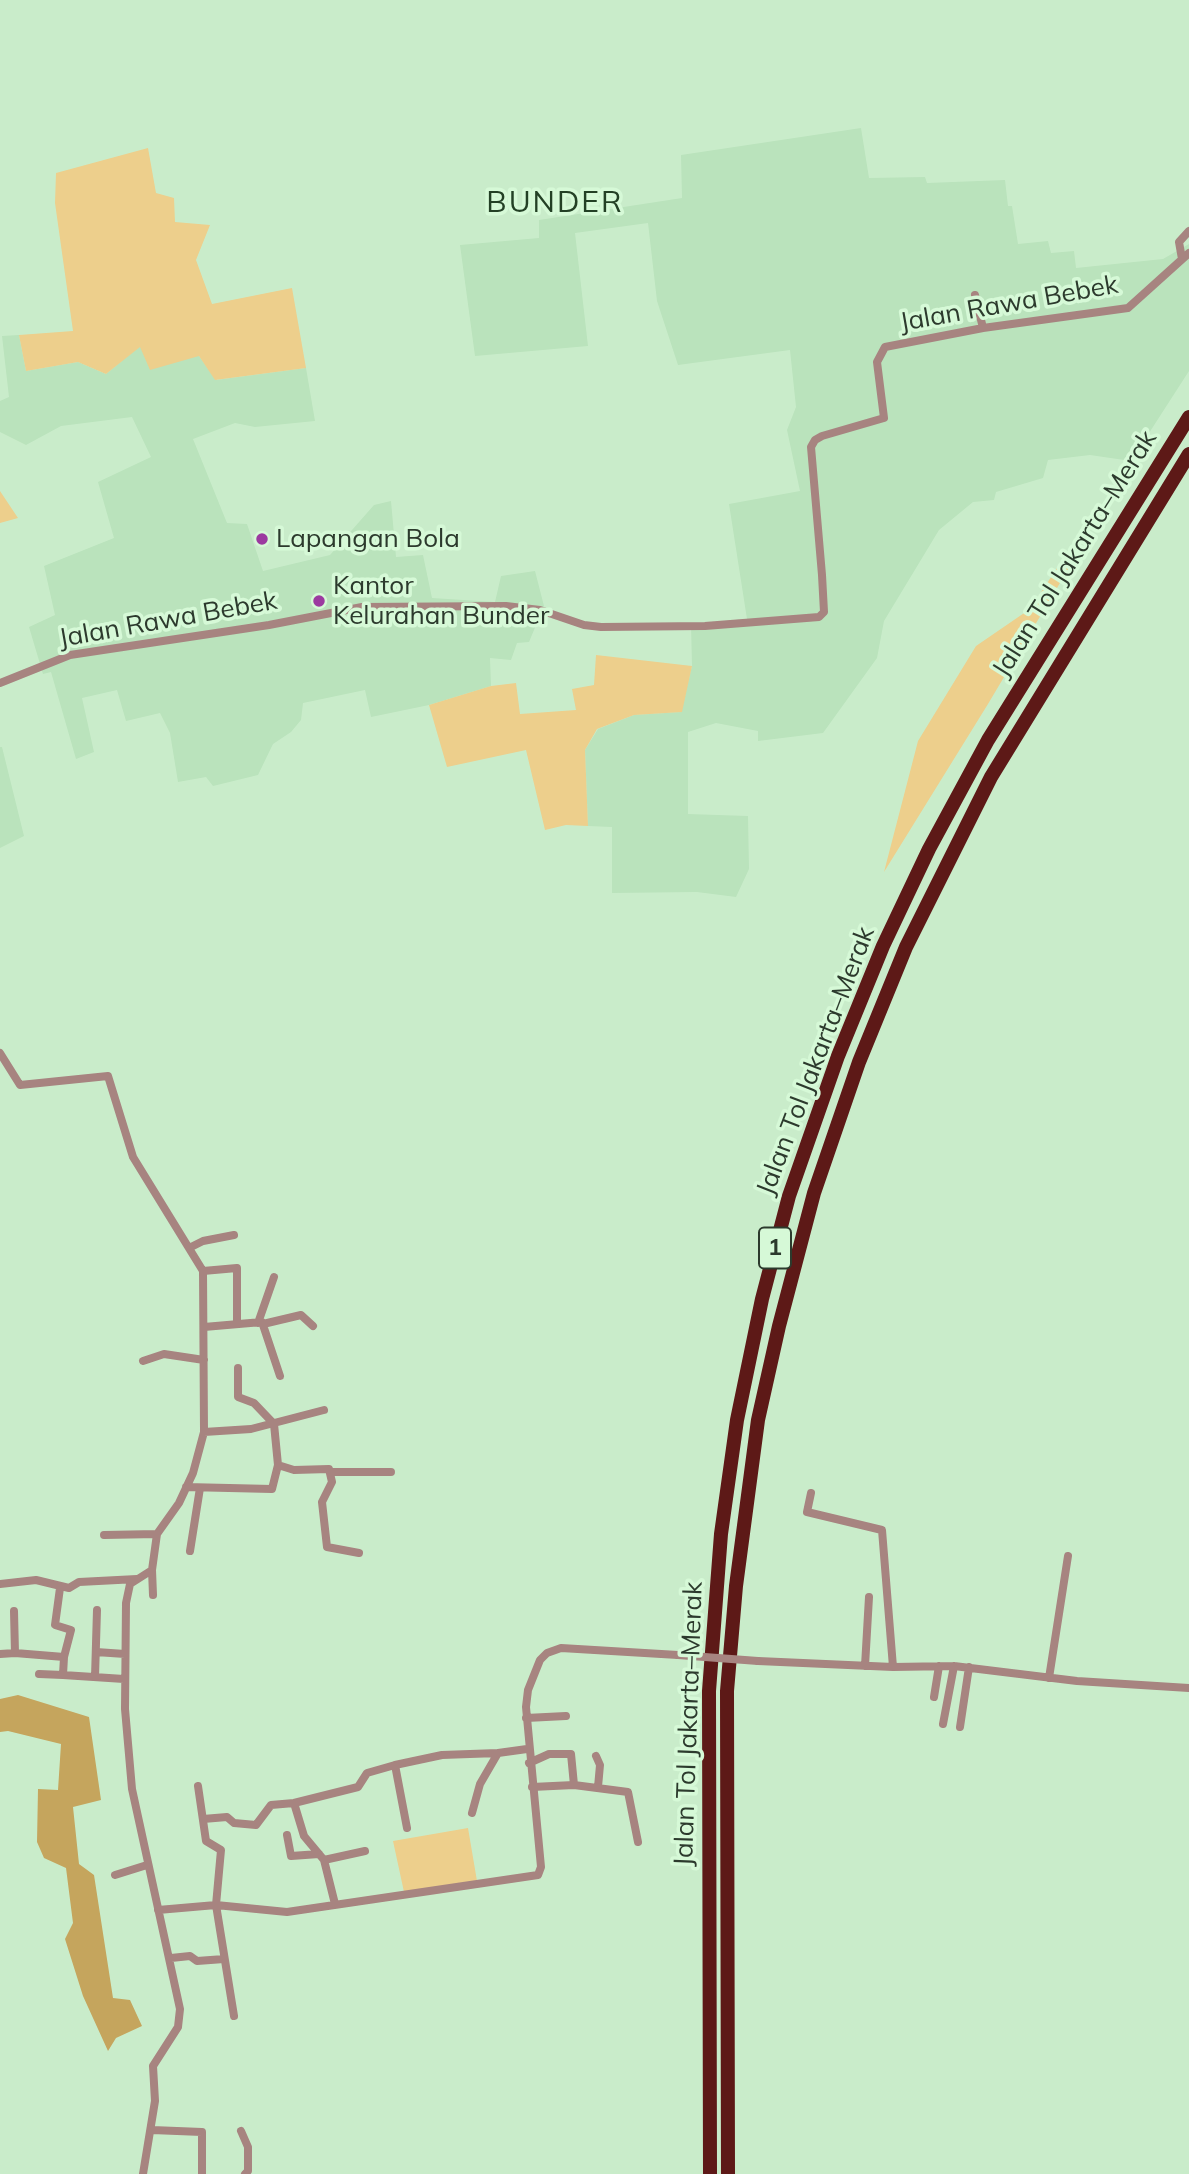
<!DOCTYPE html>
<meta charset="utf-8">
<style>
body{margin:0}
canvas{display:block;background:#c9ecca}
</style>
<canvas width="1189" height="2174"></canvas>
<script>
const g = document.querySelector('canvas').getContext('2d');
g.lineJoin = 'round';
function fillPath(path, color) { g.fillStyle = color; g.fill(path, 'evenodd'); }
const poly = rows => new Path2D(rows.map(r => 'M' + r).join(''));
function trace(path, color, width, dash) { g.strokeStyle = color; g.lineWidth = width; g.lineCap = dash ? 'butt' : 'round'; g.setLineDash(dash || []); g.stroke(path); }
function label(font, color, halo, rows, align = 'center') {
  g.font = font + ' Mulish,sans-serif'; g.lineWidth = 7; g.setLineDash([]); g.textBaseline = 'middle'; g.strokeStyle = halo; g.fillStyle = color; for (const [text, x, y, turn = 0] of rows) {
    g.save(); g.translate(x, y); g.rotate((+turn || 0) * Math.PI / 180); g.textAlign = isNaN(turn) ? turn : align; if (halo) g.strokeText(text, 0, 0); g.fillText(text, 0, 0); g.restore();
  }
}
fillPath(poly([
 [861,128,869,178,925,177,927,183,1005,180,1008,206,1012,206,1018,244,1048,241,1051,253,1074,251,1076,268,1163,259,1189,244,1189,371,1131,461,1090,455,1048,460,1043,478,996,492,994,500,973,502,939,530,884,621,877,658,823,733,758,741,758,731,716,723,688,732,688,814,748,816,749,869,736,897,697,892,612,893,612,827,588,826,585,750,598,729,634,715,681,712,692,666,691,624,747,619,729,504,800,491,787,430,796,407,790,350,678,365,657,301,648,223,575,233,588,346,475,356,460,245,539,238,539,220,682,198,681,155],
 [19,335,26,371,78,362,106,374,140,346,199,356,216,380,306,368,315,421,255,427,235,423,193,439,227,523,247,524,263,571,330,555,374,505,391,501,396,557,423,555,432,598,495,602,501,576,535,571,544,606,529,642,517,643,511,660,490,658,491,686,429,705,371,717,365,690,303,703,301,720,291,732,273,744,258,775,213,786,206,777,178,782,170,733,160,713,126,721,117,690,82,698,94,752,76,759,51,672,43,674,29,627,55,615,44,566,114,538,98,482,151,457,132,417,61,426,26,445,0,432,0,401,9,397,2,336],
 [0,747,2,747,24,836,0,848]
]), '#bae3bc');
fillPath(poly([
 [148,148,156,193,174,198,175,222,210,225,196,260,212,304,292,288,306,368,215,380,199,356,150,370,140,347,106,374,78,362,26,371,19,335,73,331,55,203,56,173],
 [0,491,18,518,0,523],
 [1076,556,988,704,884,872,918,741,976,646,1030,609,1063,559],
 [596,655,692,666,682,712,634,715,597,729,585,750,588,826,566,825,545,830,526,750,447,767,429,705,491,686,516,683,520,714,576,710,572,689,594,685],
 [468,1828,477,1881,404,1892,393,1841]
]), '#edcf8c');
fillPath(poly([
 [18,1695,89,1717,101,1800,73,1807,79,1864,94,1875,113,1998,130,2000,142,2026,116,2038,108,2051,83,1996,65,1939,73,1923,66,1868,44,1858,37,1842,38,1789,58,1790,61,1744,8,1731,0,1732,0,1699]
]), '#c5a55d');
trace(poly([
 [1182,259,1179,242,1189,231],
 [975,295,983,328],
 [0,683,70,655,269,625,362,607,506,606,540,610,584,625,601,627,705,626,819,617,824,612,822,575,811,447,815,440,822,436,884,418,877,362,885,347,983,328,1128,308,1189,253],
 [0,1053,20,1085,108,1076,133,1157,203,1271,204,1432,193,1473,179,1503,157,1534,152,1570,130,1584,126,1603,125,1709,132,1789,180,2009,178,2027,153,2066,155,2101,143,2174],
 [191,1247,203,1241,234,1235],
 [203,1271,237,1268,237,1322],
 [258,1323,274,1277],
 [263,1324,301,1315,313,1326],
 [204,1327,262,1322,280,1376],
 [143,1361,164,1354,204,1360],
 [238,1368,238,1397,254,1403,274,1424,278,1465],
 [204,1432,251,1429,324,1410],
 [332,1472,391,1472],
 [186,1487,272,1489,278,1465,294,1470,329,1469,332,1482,322,1502,327,1547,359,1553],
 [811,1493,807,1512,882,1530,893,1667],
 [104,1535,157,1534],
 [190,1551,200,1488],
 [152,1570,153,1595],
 [0,1584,36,1580,69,1588,79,1582,137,1579],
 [60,1588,55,1625,71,1630,64,1657],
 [14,1611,15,1653,64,1657,63,1675,124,1679],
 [96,1652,125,1654],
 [0,1654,15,1653],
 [758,1661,893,1667,954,1666,1077,1681,1189,1688],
 [865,1666,869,1597],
 [39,1674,63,1675],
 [95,1677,97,1610],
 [1049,1678,1068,1556],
 [934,1697,939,1666],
 [526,1718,566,1716],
 [943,1724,954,1666],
 [960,1727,969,1667],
 [596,1756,600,1765,598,1787],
 [529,1763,549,1754,571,1754,574,1785],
 [198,1786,206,1841,221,1850,216,1905,234,2016],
 [532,1787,574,1785,628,1792,638,1842],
 [472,1813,480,1784,498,1753,527,1749],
 [203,1819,227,1817,234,1823,256,1825,271,1805,294,1803],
 [407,1828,395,1765,442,1755,498,1753],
 [287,1835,291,1856,319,1854],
 [324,1860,365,1851],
 [115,1875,147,1865],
 [335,1904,324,1860,304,1836,294,1803,358,1787,367,1773,395,1765],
 [158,1910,216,1905,287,1912,538,1875,541,1867,526,1707,528,1690,540,1660,547,1653,561,1648,678,1655],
 [171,1958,190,1956,197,1961,224,1959],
 [152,2130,202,2132,202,2174],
 [241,2131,248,2147,248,2171,245,2174]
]), '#a78480', 8);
trace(poly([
 [710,2174,709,1691,721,1534,737,1420,762,1299,789,1196,838,1056,883,946,929,849,988,740,1189,417],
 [728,2174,727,1691,736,1586,758,1420,779,1326,814,1193,859,1062,906,947,991,777,1189,454]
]), '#5d1917', 14);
trace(poly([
 [678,1655,758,1661]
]), '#a78480', 8);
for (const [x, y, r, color] of [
 [262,539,7,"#9c3aa0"],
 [319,601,7,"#9c3aa0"]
]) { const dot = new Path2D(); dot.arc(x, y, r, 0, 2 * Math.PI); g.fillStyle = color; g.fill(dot); trace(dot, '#d6f9d7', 2.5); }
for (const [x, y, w] of [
 [775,1248,32]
]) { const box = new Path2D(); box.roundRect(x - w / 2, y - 20.5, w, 41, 5); g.fillStyle = '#d6f9d7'; g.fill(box); trace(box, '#2c3a2d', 2); }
label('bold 24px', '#2c3a2d', null, [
 ["1",775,1248]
]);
label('26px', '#2c3a2d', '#d6f9d7', [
 ["Jalan Rawa Bebek",1009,304,-10],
 ["Jalan Tol Jakarta–Merak",1075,554,-58],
 ["Jalan Rawa Bebek",168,620,-10],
 ["Jalan Tol Jakarta–Merak",816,1061,-69],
 ["Jalan Tol Jakarta–Merak",689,1724,-88]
]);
label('26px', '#2c3a2d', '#d6f9d7', [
 ["Lapangan Bola",276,539],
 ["Kantor",333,586],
 ["Kelurahan Bunder",333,616]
], 'left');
g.letterSpacing = '2px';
label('30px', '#234025', '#d6f9d7', [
 ["BUNDER",555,203]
]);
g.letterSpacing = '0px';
</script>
